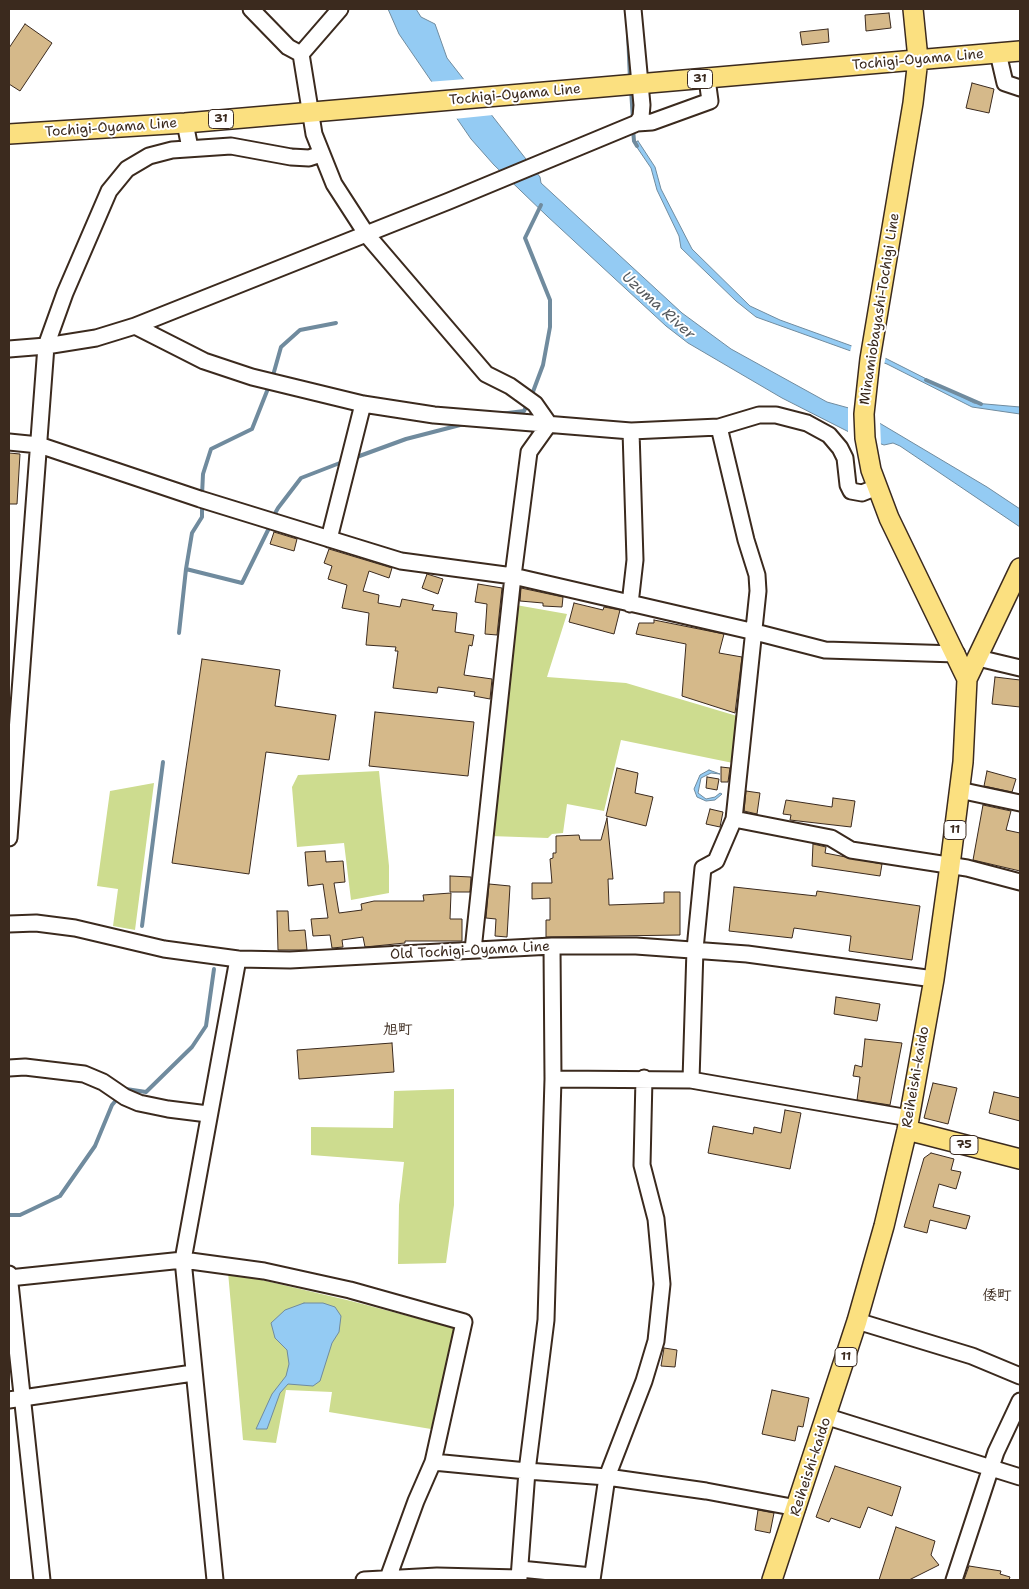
<!DOCTYPE html>
<meta charset="utf-8">
<style>
body{margin:0}
#map{position:relative;width:1029px;height:1589px;overflow:hidden;background:#fff;font-family:"Shantell Sans",sans-serif}
canvas{display:block}
.frame{position:absolute;inset:0;border:10px solid #3b2a1e;pointer-events:none}
</style>
<div id="map">
<canvas width="1029" height="1589"></canvas>
<div class="frame"></div>
</div>
<script>
const g = document.querySelector('canvas').getContext('2d');
g.lineJoin = 'round';
function fillPath(path, color) { g.fillStyle = color; g.fill(path, 'evenodd'); }
const poly = rows => new Path2D(rows.map(r => 'M' + r).join(''));
function trace(path, color, width, dash) { g.strokeStyle = color; g.lineWidth = width; g.lineCap = dash ? 'butt' : 'round'; g.setLineDash(dash || []); g.stroke(path); }
function label(font, color, halo, rows, align = 'center') {
  g.font = font + ' "Shantell Sans","Klee One",sans-serif'; g.lineWidth = 4; g.setLineDash([]); g.textBaseline = 'middle'; g.strokeStyle = halo; g.fillStyle = color; for (const [text, x, y, turn = 0] of rows) {
    g.save(); g.translate(x, y); g.rotate((+turn || 0) * Math.PI / 180); g.textAlign = isNaN(turn) ? turn : align; if (halo) g.strokeText(text, 0, 0); g.fillText(text, 0, 0); g.restore();
  }
}
fillPath(poly([
 [516,605,567,614,547,677,626,683,737,716,733,763,621,740,604,811,567,804,563,833,552,834,548,838,490,836],
 [379,771,389,866,389,893,351,900,344,843,297,847,292,787,298,775],
 [154,783,135,930,113,926,118,889,97,886,110,791],
 [454,1089,454,1205,446,1263,398,1264,399,1205,404,1162,311,1155,311,1127,393,1128,394,1091],
 [228,1272,351,1301,454,1328,431,1429,329,1412,332,1392,286,1390,276,1443,243,1440]
]), '#cddc8f');
const water = poly([
 [388,9,416,9,421,17,435,24,447,58,540,177,541,183,682,313,731,349,827,402,856,410,871,418,987,487,1020,509,1020,527,900,446,893,443,884,445,849,432,782,398,688,343,666,326,547,216,494,165,471,139,399,34,388,9],
 [638,141,655,167,661,189,692,249,750,306,780,320,885,358,974,403,1020,407,1020,414,972,407,887,364,756,317,736,301,681,248,679,236,657,190,651,168,634,143,638,141],
 [709,770,720,774,711,773,701,778,698,793,706,799,715,797,720,793,722,794,715,800,706,801,697,797,694,789,700,775,709,770],
 [304,1303,323,1303,335,1307,341,1316,339,1332,332,1343,320,1381,313,1386,288,1384,280,1393,267,1429,256,1429,272,1394,286,1376,289,1364,287,1350,275,1338,271,1323,285,1310,304,1303]
]);
fillPath(water, '#94cbf3');
trace(water, '#708b9e', 1);
fillPath(poly([
 [466,79,493,115,454,119,427,82],
 [852,344,886,356,884,365,850,352],
 [848,405,880,420,881,446,848,433]
]), '#fff');
trace(poly([
 [628,32,630,80],
 [631,89,633,120],
 [633,129,634,141,637,146],
 [272,379,281,347,300,330,336,323],
 [926,380,981,404],
 [531,397,543,365,550,327,550,300,525,238,541,205],
 [500,414,524,411,528,403],
 [354,458,406,439,464,424],
 [202,495,203,474,211,449,252,429,269,386],
 [273,517,278,508,301,478,345,461],
 [186,569,192,533,202,517,202,502],
 [179,633,186,569,242,583,271,524],
 [142,926,163,762],
 [125,1091,126,1089,146,1092,192,1047,206,1026,214,969],
 [9,1215,20,1215,60,1196,95,1146,112,1105,118,1098]
]), '#708b9e', 4);
const building = poly([
 [889,13,891,28,866,31,865,15,889,13],
 [25,24,52,43,20,91,9,84,9,48,25,24],
 [828,29,829,42,802,45,800,32,828,29],
 [972,83,994,89,989,113,966,108,972,83],
 [9,453,20,454,17,504,9,504,9,453],
 [274,532,297,539,294,551,270,544,274,532],
 [329,549,392,568,389,578,369,571,363,591,379,595,378,603,400,607,402,599,434,605,432,610,457,613,455,632,474,635,472,646,469,645,464,675,492,679,490,699,474,696,475,692,438,687,437,693,393,688,398,651,395,651,396,647,366,645,369,613,342,608,347,585,328,579,332,566,324,563,329,549],
 [427,574,443,579,438,594,422,588,427,574],
 [478,584,502,588,497,635,485,634,487,604,475,602,478,584],
 [521,588,563,597,562,607,543,606,543,603,520,601,521,588],
 [574,603,603,610,604,607,620,610,614,634,569,622,574,603],
 [654,620,724,634,719,653,742,657,735,713,682,696,686,644,636,634,639,623,654,623,654,620],
 [202,659,280,670,275,706,336,715,329,760,266,752,249,874,172,863,202,659],
 [995,677,1020,680,1020,707,992,704,995,677],
 [375,712,474,722,468,776,369,766,375,712],
 [721,767,730,768,728,782,721,782,721,767],
 [617,768,638,773,635,793,653,797,646,826,606,816,617,768],
 [987,771,1016,779,1012,792,984,786,987,771],
 [707,777,719,779,717,790,706,788,707,777],
 [746,791,760,793,757,814,744,811,746,791],
 [833,798,855,801,851,827,790,820,791,815,783,814,786,800,832,807,833,798],
 [983,805,1011,811,1006,830,1020,833,1020,871,973,860,983,805],
 [710,809,723,812,720,827,706,824,710,809],
 [607,818,613,879,608,879,609,905,664,903,664,892,680,892,680,935,546,937,546,920,550,920,550,898,532,899,532,883,552,883,550,859,553,858,553,853,556,853,556,836,579,835,580,840,601,840,607,818],
 [813,844,826,847,825,853,882,864,880,876,812,866,813,844],
 [325,851,326,862,343,861,345,882,334,883,339,913,362,910,361,904,374,901,424,901,423,895,451,893,450,919,462,919,462,941,405,941,405,943,365,947,363,937,342,940,343,947,332,948,330,935,313,936,311,919,328,918,323,884,308,886,305,852,325,851],
 [450,876,471,877,470,892,450,892,450,876],
 [489,884,510,886,507,937,495,936,496,919,486,918,489,884],
 [734,887,816,896,817,891,920,906,912,960,849,951,851,936,794,928,792,938,729,931,734,887],
 [277,911,288,911,289,931,305,930,307,950,278,950,277,911],
 [836,997,880,1004,877,1021,834,1014,836,997],
 [865,1039,902,1043,890,1105,857,1100,860,1077,853,1076,855,1065,862,1067,865,1039],
 [392,1043,394,1072,299,1079,297,1050,392,1043],
 [933,1083,957,1088,948,1124,924,1118,933,1083],
 [994,1092,1020,1098,1020,1121,989,1113,994,1092],
 [785,1110,801,1113,790,1169,708,1153,713,1126,753,1134,754,1127,781,1133,785,1110],
 [931,1153,954,1159,951,1170,961,1172,956,1189,939,1184,933,1207,970,1216,966,1229,930,1220,927,1233,904,1227,924,1158,931,1153],
 [664,1348,677,1350,675,1367,661,1366,664,1348],
 [772,1390,809,1398,803,1427,798,1426,795,1441,762,1434,772,1390],
 [835,1466,901,1487,892,1516,868,1507,860,1528,831,1518,829,1522,816,1517,835,1466],
 [758,1510,774,1513,770,1533,755,1530,758,1510],
 [896,1527,935,1541,931,1555,939,1565,909,1580,879,1580,896,1527],
 [969,1566,1001,1571,1000,1574,1010,1577,1009,1580,964,1580,969,1566]
]);
fillPath(building, '#d5b98a');
trace(building, '#3b2a1e', 1);
const minor = poly([
 [251,9,288,47,301,54,314,134,334,184,367,235,486,374,510,386,535,404,549,424,529,452,513,576,473,950],
 [998,53,1005,83,1020,88],
 [301,54,340,9],
 [185,123,190,148],
 [637,123,652,122,710,101,707,79],
 [135,326,204,361,252,377,363,404,434,415,631,431,719,427,759,415,776,415,807,423,829,435,840,448,845,458,848,485,851,491,862,493,877,487],
 [9,349,46,346,96,338,135,326,449,201,637,123,641,117,642,105,633,9],
 [9,442,39,445,200,499,401,561,513,576,755,632,825,650,957,654],
 [329,539,363,404],
 [630,604,635,560,631,431],
 [978,658,1020,668],
 [959,790,1020,803],
 [734,819,831,838,851,850,967,868,1020,882],
 [9,838,46,346,65,293,109,191,127,169,149,156,172,150,231,146,291,157,309,158,321,154],
 [9,924,36,923,75,928,164,949,238,959,290,960,552,946,636,946,747,954,934,979],
 [552,946,553,1079,546,1320,527,1471,607,1477,706,1491,797,1508],
 [9,1068,25,1067,84,1074,103,1082,125,1097,139,1103,168,1109,208,1114],
 [553,1079,691,1080,909,1118],
 [691,1080,695,949,703,868,716,861,734,819,758,591,757,575,746,540,719,427],
 [9,1274,42,1580],
 [9,1278,183,1260,264,1271,350,1290,464,1322,433,1462,416,1501,388,1578],
 [857,1321,972,1356,1020,1376],
 [9,1400,193,1373],
 [828,1417,1020,1477],
 [520,1569,592,1576],
 [215,1580,183,1260,238,959],
 [364,1580,437,1576,519,1578,527,1471,433,1462],
 [592,1580,607,1477,644,1381,656,1341,662,1284,656,1219,642,1165,644,1078],
 [954,1580,996,1452,1020,1401]
]);
const major = poly([
 [913,9,918,59,913,103,870,359,864,414,865,438,871,470,889,518,967,679],
 [9,134,185,123,1020,51],
 [907,1130,1020,1159],
 [772,1580,857,1321,884,1226,907,1130,934,979,950,865,963,762,967,679,1020,568]
]);
trace(minor, '#3b2a1e', 19);
trace(major, '#3b2a1e', 22);
trace(minor, '#fff', 15);
trace(major, '#fbe080', 19);
for (const [x, y, w] of [
 [700,79,25],
 [221,119,25],
 [955,830,22],
 [964,1145,28],
 [846,1357,22]
]) { const box = new Path2D(); box.roundRect(x - w / 2, y - 9.5, w, 19, 4); g.fillStyle = '#fff'; g.fill(box); trace(box, '#3b2a1e', 1); }
label('bold 12px', '#3b2a1e', null, [
 ["31",700,79],
 ["31",221,119],
 ["11",955,830],
 ["75",964,1145],
 ["11",846,1357]
]);
label('14px', '#3b2a1e', '#fff', [
 ["Tochigi-Oyama Line",918,60,-5],
 ["Tochigi-Oyama Line",515,95,-5],
 ["Tochigi-Oyama Line",111,128,-4],
 ["Minamiobayashi-Tochigi Line",880,309,-81],
 ["Old Tochigi-Oyama Line",470,951,-3],
 ["Reiheishi-kaido",916,1077,-80],
 ["Reiheishi-kaido",811,1467,-72]
]);
label('italic 15px', '#565a5e', '#fff', [
 ["Uzuma River",658,306,42]
]);
label('bold 15px', '#3b2a1e', '#fff', [
 ["旭町",398,1030],
 ["倭町",997,1296]
]);
</script>
